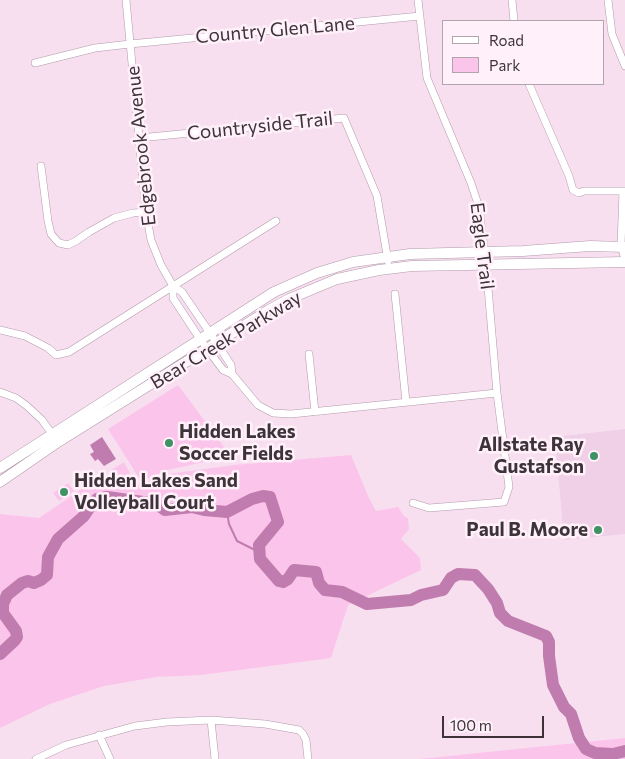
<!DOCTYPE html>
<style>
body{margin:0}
#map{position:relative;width:625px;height:759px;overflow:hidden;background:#f8dff0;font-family:Commissioner,sans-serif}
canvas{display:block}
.legend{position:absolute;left:442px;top:20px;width:162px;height:65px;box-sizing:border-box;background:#fff0fa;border:1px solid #b1a5ad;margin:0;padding:6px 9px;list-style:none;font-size:15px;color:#3d343a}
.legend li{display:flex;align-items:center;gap:10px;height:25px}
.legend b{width:25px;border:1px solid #b1a5ad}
.scale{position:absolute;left:442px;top:716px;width:102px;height:22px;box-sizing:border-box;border:2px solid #3d343a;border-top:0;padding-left:6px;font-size:15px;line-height:18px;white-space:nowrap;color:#3d343a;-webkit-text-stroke:4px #fff0fa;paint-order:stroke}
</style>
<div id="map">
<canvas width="625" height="759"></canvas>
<ul class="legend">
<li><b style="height:6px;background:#fff"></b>Road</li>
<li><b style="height:14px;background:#fbc5eb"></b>Park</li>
</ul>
<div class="scale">100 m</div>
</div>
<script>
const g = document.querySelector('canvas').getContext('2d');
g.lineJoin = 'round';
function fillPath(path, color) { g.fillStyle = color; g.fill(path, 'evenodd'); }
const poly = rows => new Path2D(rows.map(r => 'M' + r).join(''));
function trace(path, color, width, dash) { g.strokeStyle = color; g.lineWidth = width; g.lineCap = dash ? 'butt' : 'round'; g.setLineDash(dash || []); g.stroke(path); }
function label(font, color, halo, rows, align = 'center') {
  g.font = font + ' Commissioner,sans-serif'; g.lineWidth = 5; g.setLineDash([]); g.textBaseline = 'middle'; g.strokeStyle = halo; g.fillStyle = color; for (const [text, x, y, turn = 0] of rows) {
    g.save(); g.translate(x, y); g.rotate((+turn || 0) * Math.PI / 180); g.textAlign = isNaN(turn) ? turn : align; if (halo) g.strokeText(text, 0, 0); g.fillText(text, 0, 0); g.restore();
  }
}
fillPath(poly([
 [625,429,625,534,564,540,555,437]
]), '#efd0e6');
fillPath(poly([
 [178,385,231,456,168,470,141,481,108,429],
 [351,455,369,498,376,511,398,507,404,516,408,518,409,529,401,539,420,558,421,570,348,605,331,658,201,675,156,677,104,686,50,704,0,728,0,514,39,518,98,478,141,484,168,474,234,465],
 [124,462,130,473,129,479,128,480,112,478,110,471],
 [68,483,74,491,59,501,53,493],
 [625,738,625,759,419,759]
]), '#fbc5eb');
fillPath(poly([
 [102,437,116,459,104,466,98,459,95,461,90,454,94,452,90,445]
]), '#c07cae');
trace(poly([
 [227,512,229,524,237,541,259,552]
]), '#c07cae', 2);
trace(poly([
 [0,654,15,640,17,637,16,631,3,613,3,604,7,595,22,583,28,581,34,583,41,580,47,575,48,557,58,539,84,516,90,507,97,499,107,497,143,502,158,505,165,510,192,507,204,510,227,512,252,499,263,496,270,497,278,522,259,545,260,559,279,581,283,582,288,579,294,570,316,572,319,583,325,590,342,592,367,604,411,600,421,595,443,590,451,578,458,574,475,575,488,589,497,603,500,613,508,621,546,636,549,642,549,656,553,685,564,707,571,714,579,738,586,749,595,753,613,754,625,751]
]), '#c07cae', 12);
const minor = poly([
 [126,0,146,212,151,240,161,265,173,286,173,298,200,339,223,370,232,374,258,405,273,413,291,414,497,393],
 [512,0,514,21],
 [608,0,612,34,625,66],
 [35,63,95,48,130,44,420,16],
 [529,84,569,176,573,190,579,193,584,191,625,191],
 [139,138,344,118,377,196,388,261],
 [41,166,48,221,51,234,59,243,68,245,76,241,89,232,114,218,133,213,146,212],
 [623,191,621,246,625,259],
 [173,286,182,292,216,342,231,365,232,374],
 [395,294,406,402],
 [0,330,25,336,48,348,56,355,69,352,276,221],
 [309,354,315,412],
 [0,392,16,398,27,406,42,420,55,438],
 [413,503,429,508,504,502,509,487,497,393,486,264,479,207,471,183,427,78,418,0],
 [211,720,215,759],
 [99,735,110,759],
 [36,759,66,745,135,726,167,722,211,720,265,724,299,730,303,734,306,740,308,759]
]);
const secondary = poly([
 [0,468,274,292,317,273,353,262,410,254,523,251,590,246,625,247],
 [0,482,58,442,269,310,289,299,337,279,379,270,412,266,625,262]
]);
trace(minor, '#b19aaa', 8);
trace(secondary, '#b19aaa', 11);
trace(minor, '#fff', 7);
trace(secondary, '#fff', 10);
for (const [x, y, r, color] of [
 [169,443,5,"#3e9264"],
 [594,456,5,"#3e9264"],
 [64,492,5,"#3e9264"],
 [598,530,5,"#3e9264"]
]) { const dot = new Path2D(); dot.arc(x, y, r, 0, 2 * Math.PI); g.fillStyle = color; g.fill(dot); trace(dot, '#fff0fa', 2); }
label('19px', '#3d343a', '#fff0fa', [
 ["Country Glen Lane",275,30,-5],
 ["Countryside Trail",260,126,-6],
 ["Edgebrook Avenue",141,146,-96],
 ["Eagle Trail",482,246,83],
 ["Bear Creek Parkway",226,340,-31]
]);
label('bold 19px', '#3d343a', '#fff0fa', [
 ["Hidden Lakes",179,432],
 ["Soccer Fields",179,454],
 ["Allstate Ray",584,445,"right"],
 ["Gustafson",584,467,"right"],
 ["Hidden Lakes Sand",74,481],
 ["Volleyball Court",74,503],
 ["Paul B. Moore",588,530,"right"]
], 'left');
</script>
